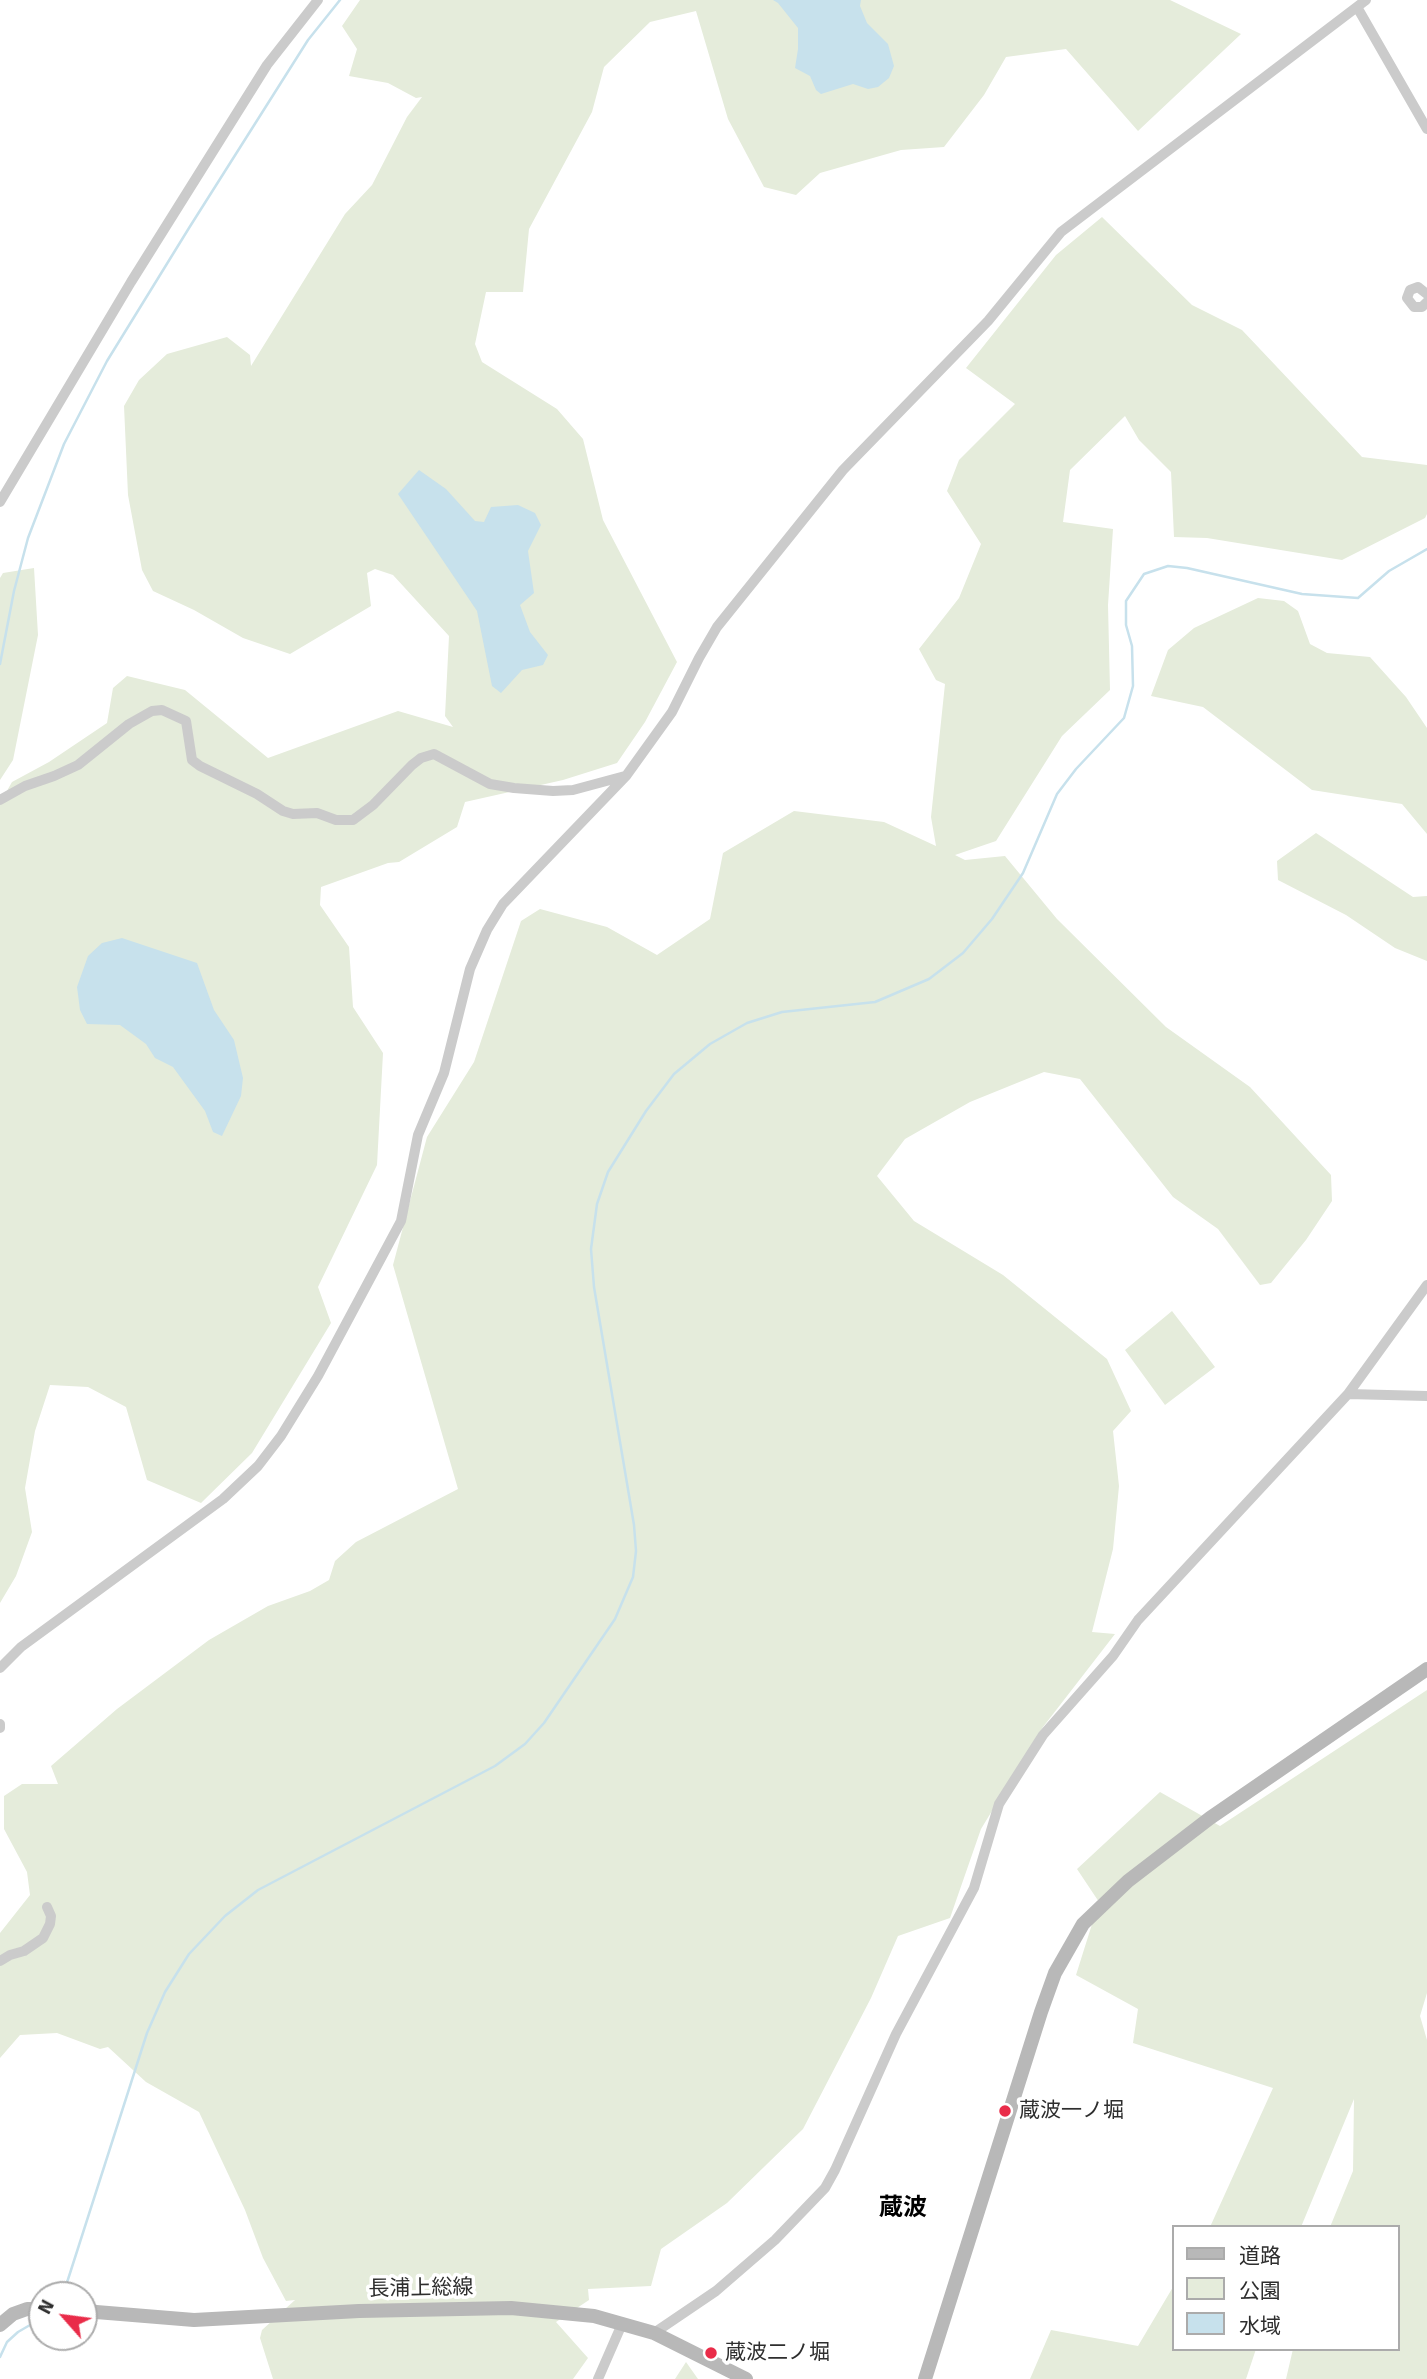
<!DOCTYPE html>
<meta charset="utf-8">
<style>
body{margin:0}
#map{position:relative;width:1427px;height:2379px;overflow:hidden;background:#fff;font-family:Signika,"Noto Sans JP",sans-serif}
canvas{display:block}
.legend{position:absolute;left:1172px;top:2225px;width:228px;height:126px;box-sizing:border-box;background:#fff;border:2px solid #ababab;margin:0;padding:9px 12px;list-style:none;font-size:21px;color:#2e2e2e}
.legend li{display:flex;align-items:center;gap:14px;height:35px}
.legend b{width:35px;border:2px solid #ababab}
.north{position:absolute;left:28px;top:2281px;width:70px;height:70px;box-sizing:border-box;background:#fff;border:2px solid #ababab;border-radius:50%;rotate:298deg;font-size:19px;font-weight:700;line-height:28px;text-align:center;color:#2e2e2e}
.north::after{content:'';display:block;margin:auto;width:24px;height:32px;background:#e92c49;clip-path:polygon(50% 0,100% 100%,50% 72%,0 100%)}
</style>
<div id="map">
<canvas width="1427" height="2379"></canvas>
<ul class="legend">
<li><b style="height:9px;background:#b8b8b8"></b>道路</li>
<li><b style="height:19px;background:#e5ecdb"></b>公園</li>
<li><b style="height:19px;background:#c7e1ec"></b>水域</li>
</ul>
<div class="north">N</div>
</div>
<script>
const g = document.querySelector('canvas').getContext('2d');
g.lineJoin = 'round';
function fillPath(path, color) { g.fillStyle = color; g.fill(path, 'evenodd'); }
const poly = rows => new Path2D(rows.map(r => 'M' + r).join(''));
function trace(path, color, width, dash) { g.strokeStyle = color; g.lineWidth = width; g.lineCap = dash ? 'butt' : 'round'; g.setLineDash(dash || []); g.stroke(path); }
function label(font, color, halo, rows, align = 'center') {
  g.font = font + ' Signika,"Noto Sans JP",sans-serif'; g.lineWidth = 7; g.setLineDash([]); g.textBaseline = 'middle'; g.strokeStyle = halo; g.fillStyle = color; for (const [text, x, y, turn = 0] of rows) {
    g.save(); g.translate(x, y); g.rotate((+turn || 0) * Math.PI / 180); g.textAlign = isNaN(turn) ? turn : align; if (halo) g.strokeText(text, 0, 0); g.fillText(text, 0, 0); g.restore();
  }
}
fillPath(poly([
 [360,0,1170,0,1241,34,1138,131,1066,49,1006,57,984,95,944,147,901,150,820,173,796,195,764,187,728,119,696,11,650,22,604,67,592,112,529,229,523,292,486,292,475,344,482,362,557,409,583,439,603,520,677,662,645,722,617,763,563,780,465,802,457,827,399,862,388,863,321,887,320,905,349,947,353,1007,383,1053,377,1165,318,1287,331,1323,252,1453,201,1503,147,1480,126,1407,88,1387,50,1385,35,1431,25,1488,32,1532,16,1576,0,1603,0,803,12,782,49,762,107,723,113,688,127,676,185,690,268,758,398,711,453,727,445,716,449,636,393,575,375,569,367,573,371,606,290,654,243,638,194,610,153,591,142,570,128,495,124,406,139,380,167,354,227,337,250,355,251,366,345,214,372,185,407,117,422,97,416,98,388,83,349,76,357,49,342,26],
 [1102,217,1192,305,1242,330,1362,457,1427,465,1427,514,1425,518,1342,560,1207,538,1174,537,1171,472,1139,440,1125,416,1070,470,1063,522,1113,529,1108,605,1110,690,1062,736,996,841,955,855,965,860,1005,856,1057,919,1166,1027,1250,1087,1331,1175,1332,1201,1306,1240,1271,1283,1260,1285,1218,1229,1173,1197,1080,1079,1044,1072,970,1102,905,1139,877,1176,914,1221,1003,1275,1107,1359,1131,1411,1113,1431,1119,1486,1113,1549,1092,1632,1115,1634,1043,1727,981,1829,950,1918,898,1936,871,1998,803,2129,727,2203,661,2249,651,2286,588,2289,589,2300,556,2322,588,2358,573,2379,273,2379,260,2338,262,2330,295,2300,286,2301,263,2258,245,2210,199,2112,146,2082,108,2047,100,2049,57,2033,20,2035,0,2058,0,1933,30,1895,27,1872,4,1829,4,1796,22,1784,58,1784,51,1766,117,1709,209,1640,268,1606,310,1591,329,1580,335,1561,356,1542,458,1489,393,1265,427,1137,474,1062,521,921,540,909,607,927,657,955,710,919,723,853,794,811,884,822,936,846,931,817,945,684,936,680,919,649,959,598,981,544,947,491,959,460,1015,404,966,368,1056,255],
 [34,568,38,635,13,760,0,780,0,578,3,573],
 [1258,598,1284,601,1298,611,1310,644,1327,653,1370,657,1406,697,1427,728,1427,834,1402,804,1312,790,1203,707,1151,696,1168,650,1194,628],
 [1316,833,1413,897,1427,896,1427,961,1395,948,1346,915,1278,880,1277,861],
 [1172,1311,1215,1367,1165,1405,1125,1350],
 [1427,1690,1427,1993,1420,2016,1427,2040,1427,2379,1286,2379,1293,2349,1397,2349,1397,2227,1330,2227,1353,2171,1354,2099,1301,2227,1210,2227,1273,2088,1133,2043,1138,2009,1076,1975,1099,1902,1077,1869,1160,1792,1220,1826],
 [1173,2287,1173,2349,1256,2349,1246,2379,1030,2379,1051,2330,1138,2346],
 [686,2362,698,2379,675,2379]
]), '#e5ecdb');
fillPath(poly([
 [773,0,861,0,860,6,867,23,888,44,894,66,889,78,878,87,868,89,853,84,821,94,816,90,810,76,795,68,798,49,798,28,778,3],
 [419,470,446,489,475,521,484,522,491,507,518,505,535,513,541,525,528,551,534,593,520,605,530,632,548,655,543,665,522,670,501,693,492,686,477,611,398,494],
 [122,938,197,963,214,1010,234,1040,243,1078,241,1096,222,1136,213,1132,205,1111,173,1067,155,1058,146,1044,120,1025,87,1024,80,1010,77,987,88,956,102,943]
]), '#c7e1ec');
trace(poly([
 [0,664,14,591,28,538,64,444,107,361,189,228,308,40,340,0],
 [63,2295,147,2033,165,1992,189,1954,225,1916,258,1890,495,1766,525,1744,544,1723,615,1619,633,1577,636,1551,634,1525,594,1287,591,1249,597,1204,608,1172,646,1111,674,1074,710,1044,747,1023,782,1012,875,1002,929,979,963,953,992,919,1023,873,1057,794,1076,769,1124,718,1133,686,1132,646,1126,625,1126,601,1144,574,1168,566,1187,568,1302,594,1358,598,1389,571,1427,549],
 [0,2357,7,2342,18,2332,30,2325,42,2324]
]), '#c7e1ec', 2.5);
trace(poly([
 [1357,7,1427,129],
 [1427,294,1418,287,1410,290,1407,298,1414,307,1422,307,1427,302],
 [0,502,131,282,267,65,318,0],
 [0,800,25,786,54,776,78,765,129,724,152,711,162,710,186,721,192,760,200,766,257,794,283,811,293,814,317,813,336,820,353,820,373,805,412,765,421,758,434,754,490,784,514,788,553,791,573,790,625,776],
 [1348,1394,1427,1396],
 [0,1668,21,1647,223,1499,258,1466,281,1436,318,1376,401,1221,418,1135,444,1073,470,969,487,930,503,904,626,776,672,712,699,658,717,627,843,470,988,321,1061,232,1366,0],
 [0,1724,0,1728],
 [0,1961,10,1955,24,1951,43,1938,50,1924,51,1916,47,1907],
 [654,2333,716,2291,775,2240,825,2188,835,2170,896,2034,974,1888,999,1804,1043,1735,1113,1656,1138,1620,1348,1394,1427,1285],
 [598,2379,622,2324]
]), '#cbcbcb', 10);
trace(poly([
 [84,2311,194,2320,359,2311,511,2308,594,2316,654,2333,746,2379],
 [0,2325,13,2314,27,2309,42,2309],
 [925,2379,1041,2012,1055,1973,1083,1924,1128,1881,1210,1818,1427,1669]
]), '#b8b8b8', 14);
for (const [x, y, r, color] of [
 [1005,2111,7,"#e92c49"],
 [711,2353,7,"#e92c49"]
]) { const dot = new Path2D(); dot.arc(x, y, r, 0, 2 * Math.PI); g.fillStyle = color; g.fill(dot); trace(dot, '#fff', 2.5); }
label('21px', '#2e2e2e', '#fff', [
 ["蔵波一ノ堀",1019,2111],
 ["蔵波二ノ堀",725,2353]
], 'left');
label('21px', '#2e2e2e', '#fff', [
 ["長浦上総線",421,2289,-1]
]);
label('bold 24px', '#000', '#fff', [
 ["蔵波",903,2209]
]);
</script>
